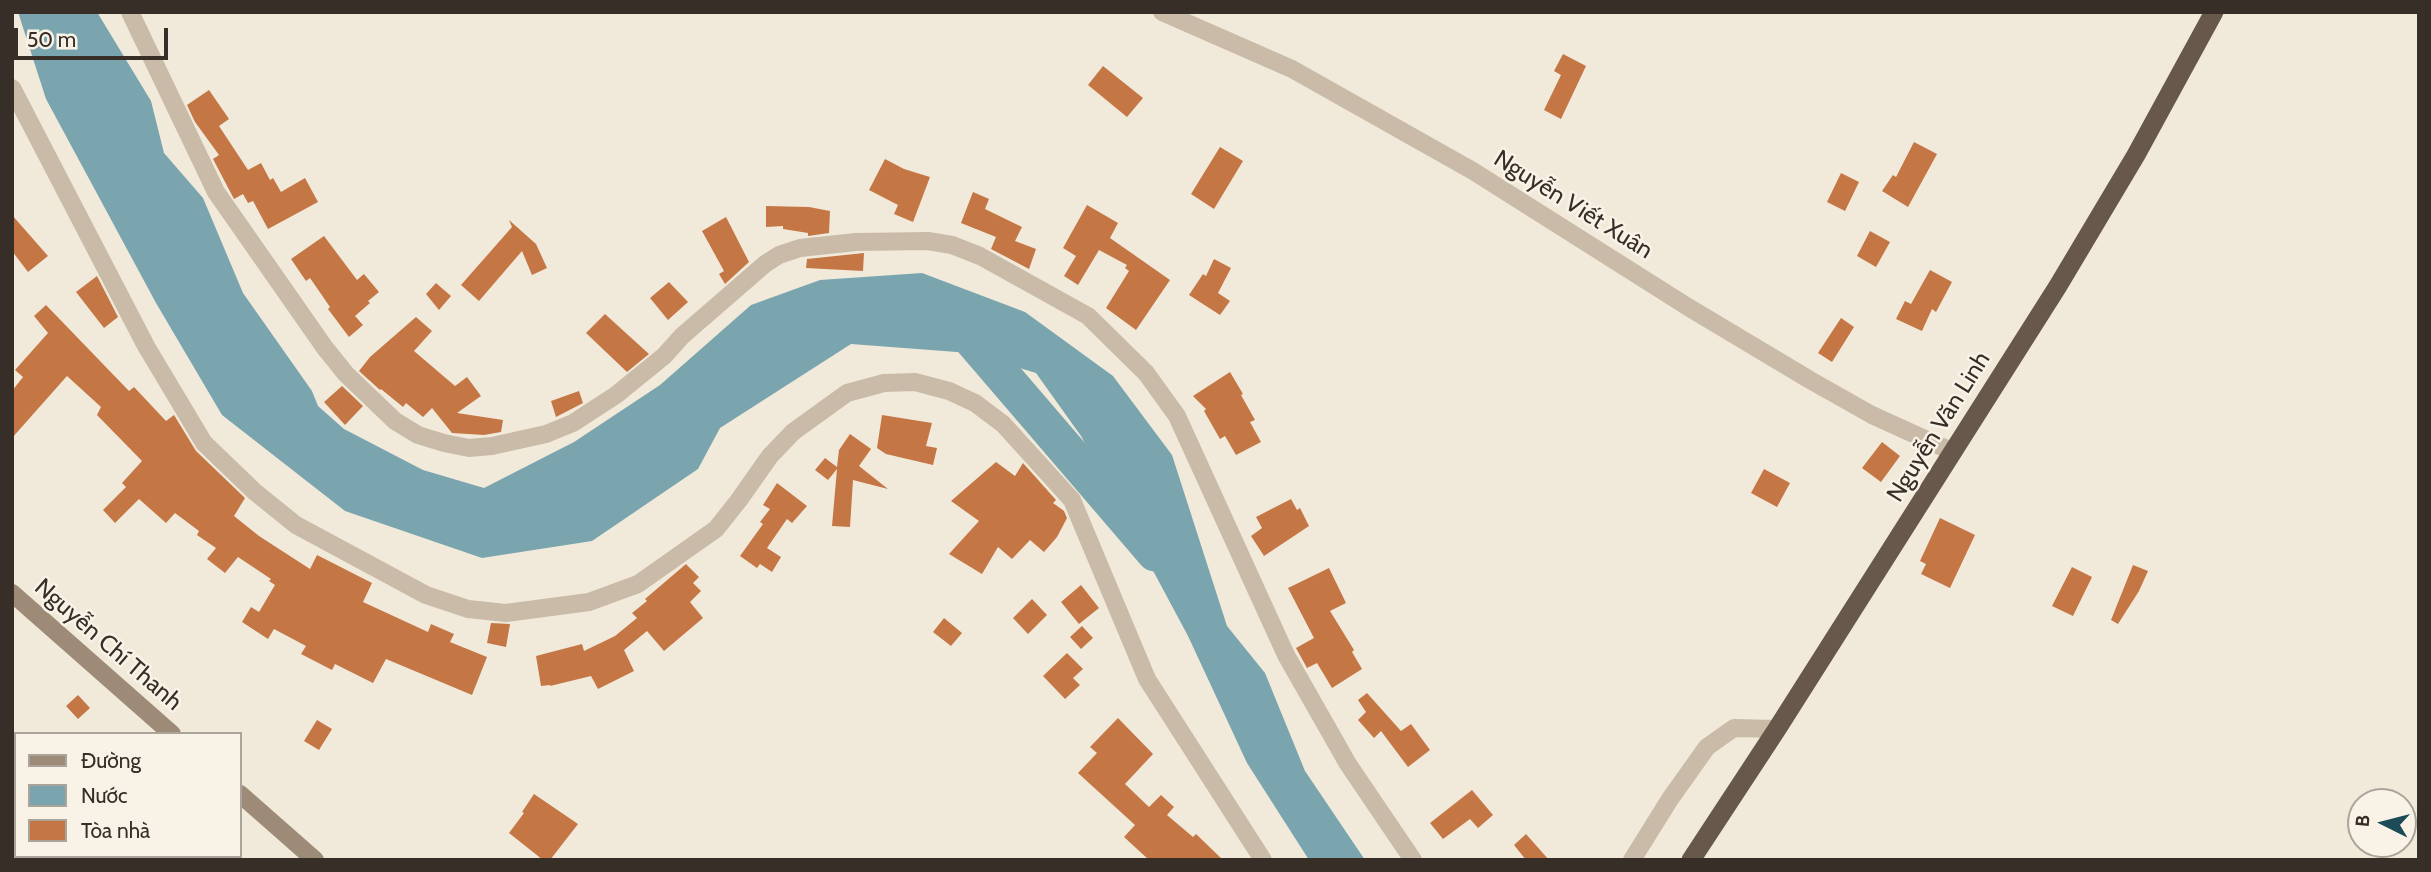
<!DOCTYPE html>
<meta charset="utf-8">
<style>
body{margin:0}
#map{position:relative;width:2431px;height:872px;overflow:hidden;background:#f1eadb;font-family:Cabin,sans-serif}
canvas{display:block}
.frame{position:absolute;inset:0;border:14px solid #362e27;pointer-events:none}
.legend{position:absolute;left:14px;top:732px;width:228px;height:126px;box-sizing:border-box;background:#f9f3e7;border:2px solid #aba49a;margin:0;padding:9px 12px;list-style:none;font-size:21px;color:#362e27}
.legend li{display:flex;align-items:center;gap:14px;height:35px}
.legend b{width:35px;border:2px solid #aba49a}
.north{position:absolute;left:2347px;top:788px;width:70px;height:70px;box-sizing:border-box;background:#f9f3e7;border:2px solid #aba49a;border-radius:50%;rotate:276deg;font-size:19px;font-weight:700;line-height:28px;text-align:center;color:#362e27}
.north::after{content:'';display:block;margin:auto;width:24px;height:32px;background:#1d4b57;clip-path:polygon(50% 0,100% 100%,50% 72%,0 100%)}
.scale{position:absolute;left:14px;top:28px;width:154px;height:32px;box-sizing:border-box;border:4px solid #362e27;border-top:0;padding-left:9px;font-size:21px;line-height:24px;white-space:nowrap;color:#362e27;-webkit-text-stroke:5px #f9f3e7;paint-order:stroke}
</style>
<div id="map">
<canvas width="2431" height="872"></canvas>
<div class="frame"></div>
<ul class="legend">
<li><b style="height:9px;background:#9d8b78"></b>Đường</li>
<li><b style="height:19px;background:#7aa5ae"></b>Nước</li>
<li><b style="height:19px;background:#c57645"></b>Tòa nhà</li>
</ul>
<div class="north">B</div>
<div class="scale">50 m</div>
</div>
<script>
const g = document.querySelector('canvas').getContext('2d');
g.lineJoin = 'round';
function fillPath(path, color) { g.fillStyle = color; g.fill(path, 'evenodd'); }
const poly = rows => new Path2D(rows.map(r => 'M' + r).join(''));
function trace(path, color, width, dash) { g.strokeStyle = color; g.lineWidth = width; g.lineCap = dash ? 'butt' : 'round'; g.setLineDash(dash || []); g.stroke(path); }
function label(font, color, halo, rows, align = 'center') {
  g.font = font + ' Cabin,sans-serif'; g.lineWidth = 5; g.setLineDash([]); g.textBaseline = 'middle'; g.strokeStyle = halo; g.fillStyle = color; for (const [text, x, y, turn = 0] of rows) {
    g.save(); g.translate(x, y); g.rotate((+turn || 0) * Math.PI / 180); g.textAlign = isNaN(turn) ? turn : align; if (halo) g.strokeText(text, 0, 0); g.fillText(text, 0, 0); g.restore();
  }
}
fillPath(poly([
 [18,12,97,12,151,101,164,153,203,198,243,293,312,391,318,406,344,429,423,470,484,488,574,442,660,385,751,305,820,280,922,273,1025,312,1113,376,1172,455,1227,626,1265,673,1305,771,1365,860,1309,860,1247,763,1188,636,1081,436,1036,373,970,353,851,344,720,428,698,469,592,541,482,558,345,511,222,415,156,303,46,99]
]), '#7aa5ae');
trace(poly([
 [956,321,1155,553]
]), '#7aa5ae', 37);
fillPath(poly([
 [1563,54,1586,66,1561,119,1544,110,1561,75,1554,71],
 [1103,66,1143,98,1127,117,1088,85],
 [209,90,229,119,219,126,248,170,261,163,270,180,273,178,281,192,305,178,318,202,268,229,253,201,248,203,243,194,234,199,213,159,219,155,195,122,187,105],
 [1914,142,1937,154,1908,207,1882,191,1893,175,1896,177],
 [1220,147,1243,161,1214,209,1191,194],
 [885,159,904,169,930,177,913,222,894,214,898,205,869,190],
 [1841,173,1859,182,1845,211,1827,202],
 [973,192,989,199,985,209,1022,227,1015,241,1036,249,1029,269,991,249,996,237,961,223],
 [1087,205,1118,223,1110,238,1170,280,1136,330,1106,308,1129,271,1125,268,1127,265,1099,250,1078,285,1064,276,1076,256,1063,248],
 [766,206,809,207,830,211,829,233,808,236,808,233,783,229,783,226,766,227],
 [12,215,48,256,28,272,12,251],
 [726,217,749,262,725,284,719,274,724,271,702,231],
 [509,220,536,244,547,268,532,275,522,251,479,301,461,285,512,227],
 [1870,231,1890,242,1876,267,1857,256],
 [324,236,357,280,364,274,379,292,368,301,370,303,355,316,363,325,349,337,328,309,330,307,310,278,306,281,291,259],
 [864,253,863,271,806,268,807,259],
 [1214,259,1231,268,1218,293,1230,301,1220,315,1189,295,1203,274,1206,276],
 [1930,270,1952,282,1936,312,1932,309,1922,331,1896,319,1905,301,1911,304],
 [97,276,118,317,104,328,76,292],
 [669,282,688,302,668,320,650,298],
 [436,283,451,296,439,310,426,294],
 [46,305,129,391,134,387,166,421,174,415,196,451,245,498,234,516,259,536,310,569,317,555,372,583,363,602,428,632,431,624,454,634,450,642,487,657,472,695,386,659,373,683,335,664,332,670,301,654,306,646,274,629,268,639,242,622,251,607,259,612,275,585,269,581,271,579,238,557,225,573,207,559,216,548,197,535,199,531,175,513,166,523,139,499,115,523,103,510,126,487,122,483,142,461,97,415,101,407,67,376,12,438,12,391,23,377,15,370,48,333,34,316],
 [605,314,649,354,627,372,586,333],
 [416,317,432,331,414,351,455,386,467,377,481,396,457,413,503,420,501,432,484,435,452,433,432,408,423,417,406,403,403,407,381,389,380,390,359,371,370,357],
 [1841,318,1854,327,1832,362,1818,353],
 [1230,372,1243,394,1241,395,1255,420,1250,422,1261,442,1236,455,1225,436,1220,439,1204,411,1206,409,1193,396],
 [342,386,363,406,345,425,324,402],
 [579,391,583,403,556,417,551,401],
 [882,415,932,423,926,446,937,448,933,465,886,454,877,448],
 [850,434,871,449,859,466,888,489,853,480,850,527,832,526,837,469,828,480,815,470,825,458,837,467,839,450],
 [1882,442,1900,456,1881,482,1862,468],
 [996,462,1015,476,1023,463,1056,500,1053,503,1064,511,1067,518,1057,537,1044,552,1030,540,1012,559,998,547,982,574,949,554,979,521,951,501],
 [1764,469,1790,483,1777,507,1751,493],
 [777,483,807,506,792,523,787,519,767,548,781,557,772,572,760,564,757,568,740,556,763,524,760,522,770,509,763,505],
 [1291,499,1297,510,1300,508,1309,526,1264,556,1251,536,1262,528,1256,517],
 [1940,518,1975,535,1950,588,1921,574,1926,564,1920,561],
 [686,564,699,577,693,583,701,591,690,602,703,618,664,651,647,631,624,650,634,671,598,689,591,676,550,686,550,685,541,686,536,656,582,644,584,651,615,636,637,618,632,613,647,601,645,599],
 [2133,565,2148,571,2139,591,2118,624,2111,620],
 [2072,567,2092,577,2073,616,2052,606],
 [1329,568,1346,603,1330,611,1354,650,1352,652,1362,669,1332,688,1317,663,1307,668,1296,648,1314,638,1288,588],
 [1081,585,1099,608,1079,624,1061,602],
 [1032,599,1047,615,1028,634,1013,618],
 [944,618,962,633,951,646,933,632],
 [491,623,510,624,506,647,487,643],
 [1082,626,1093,638,1081,649,1070,637],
 [1067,653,1083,669,1073,678,1080,685,1065,699,1043,676],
 [1367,693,1401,731,1411,724,1430,750,1408,767,1381,731,1374,738,1358,720,1366,712,1358,700],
 [78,695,90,708,78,719,66,706],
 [1118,718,1153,754,1125,784,1149,807,1161,795,1174,807,1167,815,1193,837,1196,834,1223,860,1149,860,1124,837,1135,825,1078,773,1097,753,1090,747],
 [317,720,332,729,319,750,304,741],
 [1472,790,1493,815,1478,828,1470,819,1443,839,1430,823],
 [534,794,578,824,550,860,543,860,509,833,524,813,522,812],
 [1526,834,1549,860,1526,860,1514,845]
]), '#c57645');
trace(poly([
 [130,12,216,192,325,348,346,374,395,421,418,435,444,443,469,448,492,446,546,434,573,423,616,395,664,356,682,336,765,264,779,255,800,248,856,242,928,241,952,245,980,256,1088,316,1146,373,1177,416,1286,655,1348,764,1413,860],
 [12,88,146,346,204,443,255,492,296,525,426,595,468,609,506,613,589,602,638,584,716,529,739,500,770,456,793,432,847,393,884,383,915,382,949,391,975,403,1003,424,1072,500,1147,679,1263,860],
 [1632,860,1670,799,1707,747,1734,728,1777,729]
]), '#c9bba7', 18);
trace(poly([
 [1162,12,1292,69,1473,171,1688,307,1810,380,1872,415,1951,451]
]), '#c9bba7', 18);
trace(poly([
 [12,593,172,734],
 [240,794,315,860]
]), '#9d8b78', 18);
trace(poly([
 [1691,860,1777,729,2058,286,2136,155,2214,12]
]), '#68584b', 19);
label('24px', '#362e27', '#f9f3e7', [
 ["Nguyễn Viết Xuân",1573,205,32],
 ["Nguyễn Văn Linh",1939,427,-58],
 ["Nguyễn Chí Thanh",108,645,41]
]);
</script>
